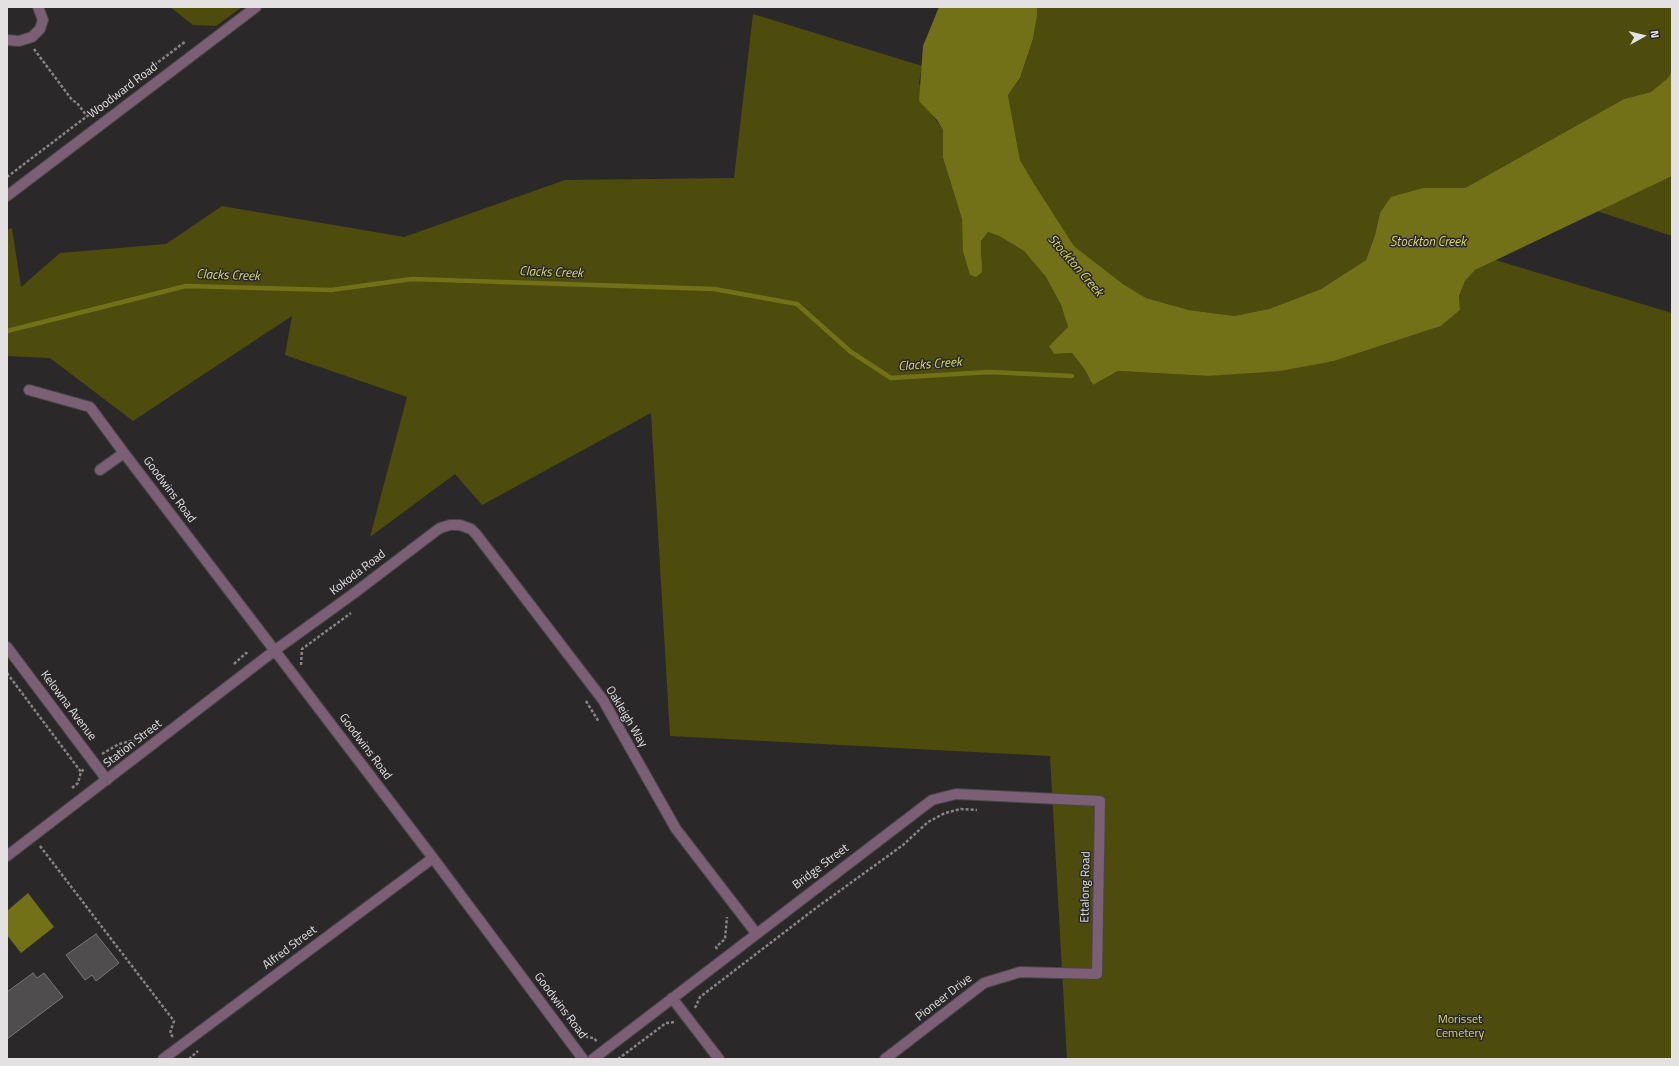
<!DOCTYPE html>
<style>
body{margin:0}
#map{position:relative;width:1679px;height:1066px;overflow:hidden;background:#2b282a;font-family:"Titillium Web",sans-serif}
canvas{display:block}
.frame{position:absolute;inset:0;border:8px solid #e3e1e2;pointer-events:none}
.north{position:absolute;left:1623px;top:16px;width:40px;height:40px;-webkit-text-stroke:3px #2b282a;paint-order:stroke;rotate:82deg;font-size:11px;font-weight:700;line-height:16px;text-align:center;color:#e3e1e2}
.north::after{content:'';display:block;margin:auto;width:14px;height:18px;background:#e3e1e2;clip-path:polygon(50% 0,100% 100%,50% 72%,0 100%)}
</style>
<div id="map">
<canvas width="1679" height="1066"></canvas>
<div class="frame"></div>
<div class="north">N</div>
</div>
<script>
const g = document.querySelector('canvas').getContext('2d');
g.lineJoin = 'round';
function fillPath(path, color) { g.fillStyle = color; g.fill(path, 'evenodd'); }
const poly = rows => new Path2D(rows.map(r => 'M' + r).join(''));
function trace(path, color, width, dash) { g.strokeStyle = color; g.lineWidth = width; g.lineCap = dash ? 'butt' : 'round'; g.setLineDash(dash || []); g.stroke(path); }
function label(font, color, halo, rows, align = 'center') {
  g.font = font + ' "Titillium Web",sans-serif'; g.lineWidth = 3; g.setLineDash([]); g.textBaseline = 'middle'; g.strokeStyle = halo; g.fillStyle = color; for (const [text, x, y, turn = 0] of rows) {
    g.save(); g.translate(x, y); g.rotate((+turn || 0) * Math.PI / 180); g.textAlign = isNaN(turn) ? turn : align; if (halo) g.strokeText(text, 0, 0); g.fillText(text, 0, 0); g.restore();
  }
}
fillPath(poly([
 [170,7,242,7,216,26,193,25],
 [1037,7,1672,7,1672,71,1669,78,1651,92,1624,99,1465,188,1423,188,1380,213,1375,235,1366,260,1321,289,1269,309,1234,316,1189,310,1146,298,1123,284,1074,246,1033,182,1020,160,1008,95,1020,78,1033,39,1037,16],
 [753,14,922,66,919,83,930,112,943,130,943,158,962,219,964,233,982,258,981,241,988,232,999,236,1024,251,1031,259,1046,277,1061,305,1068,327,1049,346,1054,354,1072,353,1085,370,1093,385,1118,371,1208,376,1334,361,1441,326,1460,310,1459,296,1465,281,1475,270,1495,260,1672,313,1672,1059,1067,1059,1050,756,670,736,651,413,482,505,455,474,370,537,407,397,285,355,292,316,133,421,50,358,7,356,7,230,12,228,21,287,60,253,166,244,222,206,404,237,565,180,734,178],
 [1672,176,1672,236,1597,211]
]), '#4d4c0c');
fillPath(poly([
 [939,7,1037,7,1037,16,1033,39,1020,78,1008,95,1020,160,1033,182,1074,246,1123,284,1146,298,1189,310,1234,316,1269,309,1321,289,1366,260,1375,235,1380,213,1391,197,1423,188,1465,188,1624,99,1651,92,1668,78,1672,71,1672,176,1475,270,1465,281,1459,296,1460,310,1441,326,1334,361,1280,371,1208,376,1118,371,1093,385,1085,370,1072,353,1054,354,1049,346,1068,327,1061,305,1046,277,1024,251,999,236,988,232,981,241,982,272,976,277,970,275,963,251,962,219,943,158,943,130,937,120,919,101,923,46],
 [28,893,54,927,21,953,7,935,7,911]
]), '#737117');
trace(poly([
 [7,331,186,286,331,290,412,279,714,289,797,304,851,352,891,378,989,372,1072,376]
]), '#737117', 4.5);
const building = poly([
 [96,934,119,963,96,981,92,975,85,980,66,955,96,934],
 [33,973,37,978,44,973,63,997,7,1039,7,992,33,973]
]);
fillPath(building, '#504d4f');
trace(building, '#7a7779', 1);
const minor = poly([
 [7,40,19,41,32,37,40,29,43,20,38,7],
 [7,196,256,7],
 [29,390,90,407,124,453],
 [100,470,124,453,433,858,583,1059],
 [7,647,107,780],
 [7,856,274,651,353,594,428,537,440,528,450,525,460,525,471,529,476,534,603,700,676,829,756,933],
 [672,998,719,1059],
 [163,1059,433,858],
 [593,1059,932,800,956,794,1100,801,1097,974,1020,972,984,983,885,1059]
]);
trace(minor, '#484647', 12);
trace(poly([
 [34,49,72,100,77,103,87,116],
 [7,177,186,41],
 [234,664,246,653,248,655],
 [301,665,302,649,351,613],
 [7,673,81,772],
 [586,701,599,722],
 [102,754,119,744,135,740],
 [72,788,78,783,81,772,84,769],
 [40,846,174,1021,170,1033,173,1037],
 [717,949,716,947,725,939,727,917],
 [551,993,587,1037,594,1038,597,1042],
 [695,1008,700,997,816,908,903,845,928,822,945,813,961,809,977,810],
 [189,1059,198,1051],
 [618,1059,666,1023,675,1022]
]), '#878486', 2.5, [3, 2]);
trace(minor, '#7b5f75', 10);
label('12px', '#e3e1e2', '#2b282a', [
 ["Woodward Road",123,91,-37],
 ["Goodwins Road",169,490,53],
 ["Kokoda Road",358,573,-37],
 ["Kelowna Avenue",68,706,53],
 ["Oakleigh Way",626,717,59],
 ["Station Street",133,744,-38],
 ["Goodwins Road",365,747,53],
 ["Bridge Street",821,867,-37],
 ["Ettalong Road",1086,887,-89],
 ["Alfred Street",290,948,-37],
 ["Pioneer Drive",944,998,-38],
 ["Goodwins Road",560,1006,53]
]);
label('12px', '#d7d664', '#2b282a', [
 ["Morisset",1460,1020],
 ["Cemetery",1460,1034]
]);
label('italic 13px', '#dbdb69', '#2b282a', [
 ["Stockton Creek",1428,243],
 ["Stockton Creek",1075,266,49],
 ["Clacks Creek",551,273,2],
 ["Clacks Creek",228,276,2],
 ["Clacks Creek",930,365,-4]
]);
</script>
